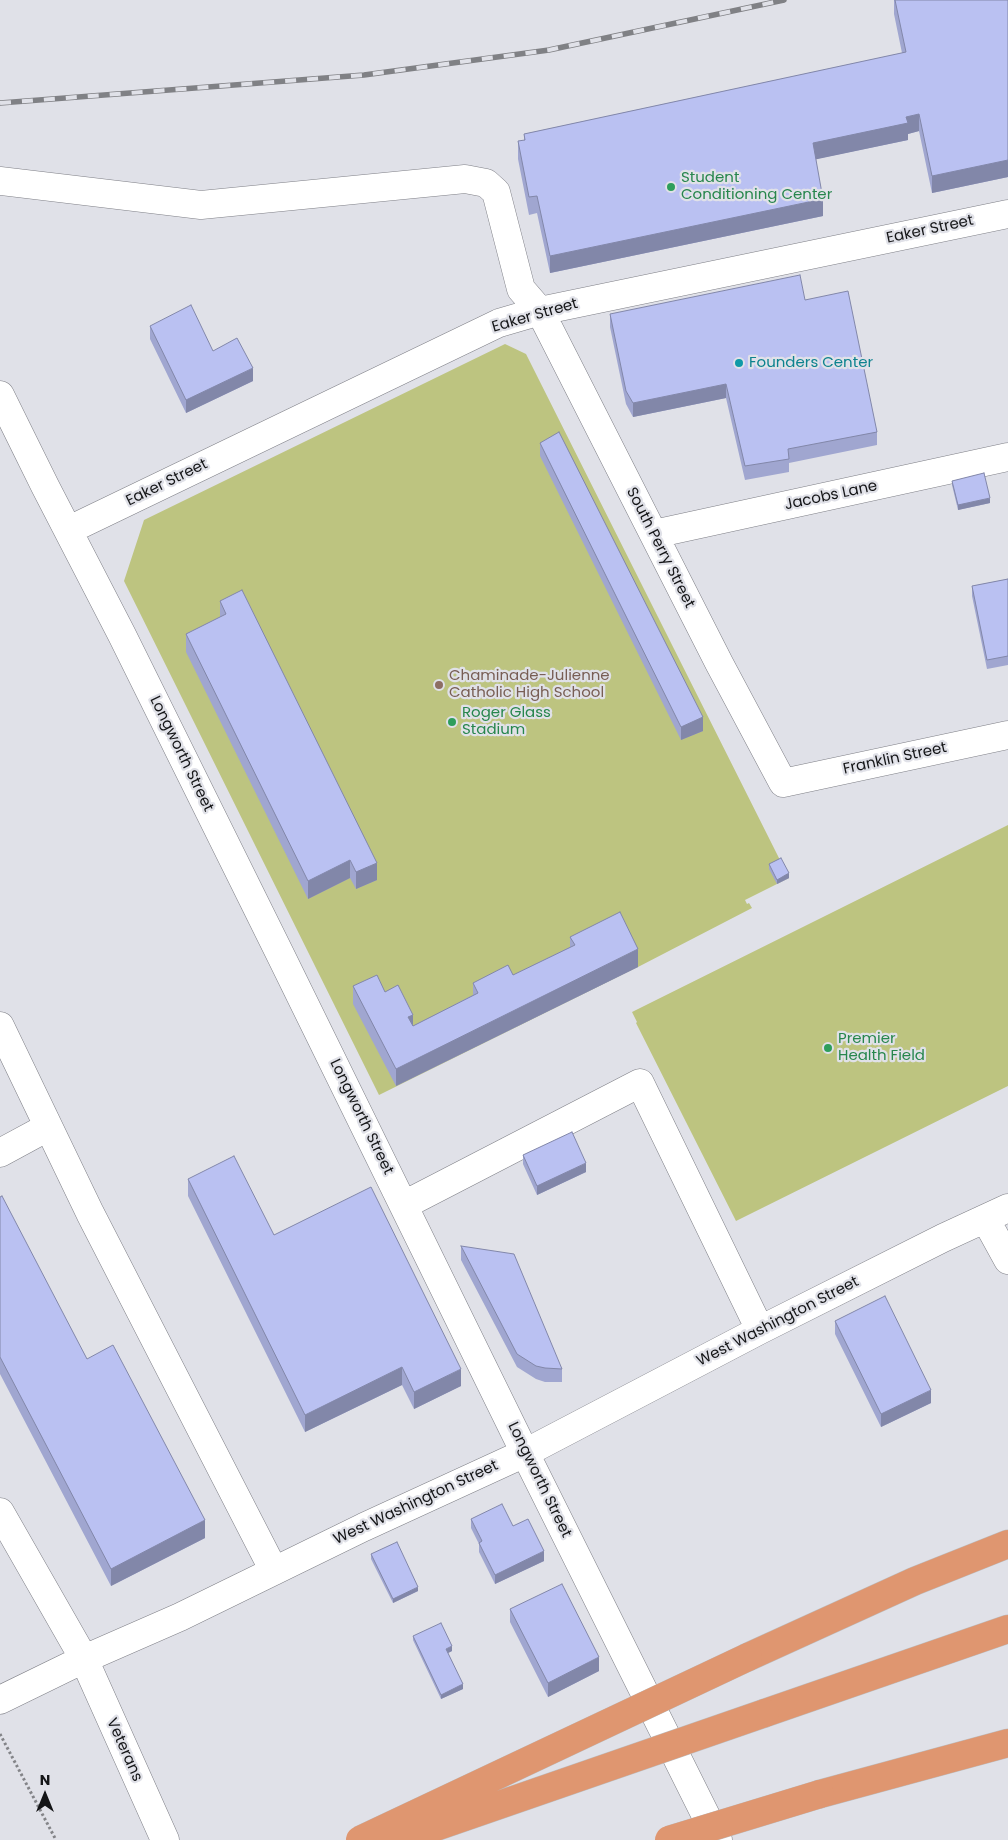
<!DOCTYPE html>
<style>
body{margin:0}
#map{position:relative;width:1008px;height:1840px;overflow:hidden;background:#e0e1e8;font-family:Poppins,sans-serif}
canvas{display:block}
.north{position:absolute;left:20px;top:1770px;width:50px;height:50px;-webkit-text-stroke:4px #e0e1e8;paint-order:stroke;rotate:0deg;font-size:14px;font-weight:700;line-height:20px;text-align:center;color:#141517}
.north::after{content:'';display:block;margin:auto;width:18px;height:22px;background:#141517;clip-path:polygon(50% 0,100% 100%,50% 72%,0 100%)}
</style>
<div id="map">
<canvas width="1008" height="1840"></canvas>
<div class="north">N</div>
</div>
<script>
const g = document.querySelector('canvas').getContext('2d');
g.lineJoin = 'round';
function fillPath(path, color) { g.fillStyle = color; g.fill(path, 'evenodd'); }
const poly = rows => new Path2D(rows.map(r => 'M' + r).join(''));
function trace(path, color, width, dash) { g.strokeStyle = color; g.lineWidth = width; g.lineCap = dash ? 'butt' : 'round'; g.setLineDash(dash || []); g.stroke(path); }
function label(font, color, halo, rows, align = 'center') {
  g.font = font + ' Poppins,sans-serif'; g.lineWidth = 4.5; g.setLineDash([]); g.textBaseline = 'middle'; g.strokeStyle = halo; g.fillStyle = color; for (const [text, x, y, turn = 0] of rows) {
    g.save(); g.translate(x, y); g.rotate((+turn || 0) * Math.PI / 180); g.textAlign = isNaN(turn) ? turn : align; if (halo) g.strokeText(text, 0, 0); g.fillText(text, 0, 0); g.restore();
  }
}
fillPath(poly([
 [505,344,526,354,789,878,745,900,747,904,749,903,752,908,638,967,379,1095,124,581,144,520],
 [1008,825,1008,1086,736,1221,636,1023,637,1022,632,1012]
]), '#bdc480');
const minor = poly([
 [0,181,201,205,465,179,486,183,496,192,521,289,540,311,719,663,783,783,1008,735],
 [0,395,45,486,122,635,280,954,525,1453,718,1840],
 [69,530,499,323,540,311,1008,214],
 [654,534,1008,457],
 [0,1026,90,1213,274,1571],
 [0,1153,48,1127],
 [404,1205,640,1083,760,1330],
 [986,1220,1008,1260],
 [0,1512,84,1659,165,1840],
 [0,1700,84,1659,180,1617,364,1527,525,1453,760,1330,943,1238,1008,1208]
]);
const highway = poly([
 [748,1657,915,1581,1008,1544],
 [765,1713,1008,1629],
 [820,1794,1008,1743]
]);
trace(minor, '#7e7f86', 29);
trace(highway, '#bdbdbe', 29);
trace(poly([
 [0,1734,56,1840]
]), '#838488', 3, [2.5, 2.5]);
trace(minor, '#fff', 28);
trace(highway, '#df9670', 28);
const rail = poly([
 [0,103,364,75,549,50,784,0]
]);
trace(rail, '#808185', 5.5);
trace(rail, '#e0e1e8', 4, [11]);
const highwayBridge = poly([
 [360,1840,748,1657],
 [398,1840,765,1713],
 [669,1840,820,1794]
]);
trace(highwayBridge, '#bdbdbe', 29, []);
trace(highwayBridge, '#df9670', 28);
fillPath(poly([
 [894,0,1008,0,1008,177,932,193,919,131,908,134,908,140,816,159,823,216,550,273,537,213,529,215,518,159,518,141,524,141,524,134,902,53,894,14],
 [805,300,877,432,877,445,789,463,789,472,745,480,726,398,633,417,626,404,610,327,610,314],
 [150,326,213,351,253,381,186,413,150,339],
 [540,443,703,731,681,740,540,456],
 [952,481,990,503,958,510,952,485],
 [1008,579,1008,665,987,669,972,596,972,586],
 [220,601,377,880,356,889,350,878,308,899,186,652,186,634,220,617],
 [769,864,789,878,777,884,769,869],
 [570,937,638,967,396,1086,353,1004,353,986,385,992,413,1026,473,995,473,983,513,975,570,947],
 [523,1155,586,1172,537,1195,523,1164],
 [188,1179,274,1235,461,1386,414,1409,402,1385,305,1432,188,1196],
 [0,1197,87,1359,205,1538,111,1586,0,1374],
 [461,1246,562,1369,562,1382,545,1382,536,1379,517,1367,461,1260],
 [835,1321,931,1403,881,1427,835,1334],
 [471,1519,513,1526,544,1561,495,1584,479,1552,479,1544,471,1528],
 [371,1554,418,1591,393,1603,371,1559],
 [510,1609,599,1671,548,1697,510,1622],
 [413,1636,452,1651,448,1653,463,1689,441,1699,413,1640]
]), '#a0a6d0');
fillPath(poly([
 [919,114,919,131,908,134,908,140,813,160,813,143,906,117],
 [1008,160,1008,177,932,193,932,176],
 [823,199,823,216,550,273,550,256],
 [253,368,253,381,186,413,186,400],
 [726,384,726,398,633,417,633,403],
 [990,498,990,503,958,510,958,505],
 [703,717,703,731,681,740,681,727],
 [350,860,350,878,308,899,308,881],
 [377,863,377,880,356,889,356,872],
 [789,873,789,878,777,884,777,880],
 [638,949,638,967,396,1086,396,1069],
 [413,1015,413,1033,408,1017],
 [586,1163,586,1172,537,1195,537,1186],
 [402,1367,402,1385,305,1432,305,1415],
 [461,1369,461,1386,414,1409,414,1392],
 [931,1390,931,1403,881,1427,881,1414],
 [205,1520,205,1538,111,1586,111,1569],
 [544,1551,544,1561,495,1584,495,1575],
 [418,1587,418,1591,393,1603,393,1599],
 [452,1646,452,1651,446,1654,446,1649],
 [599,1657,599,1671,548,1697,548,1683],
 [463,1684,463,1689,441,1699,441,1695]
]), '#8287a9');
const building = poly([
 [895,0,1008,0,1008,160,932,176,919,114,906,117,908,123,813,143,823,199,550,256,537,196,529,197,518,141,525,140,524,134,906,52,895,0],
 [800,275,805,300,848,291,877,432,788,449,789,459,745,466,726,384,633,403,626,391,610,314,800,275],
 [191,305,213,351,237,338,253,368,186,400,150,326,191,305],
 [559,432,703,717,681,727,540,443,559,432],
 [984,473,990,498,958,505,952,481,984,473],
 [1008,579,1008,656,987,660,972,586,1008,579],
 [242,590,377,863,356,872,350,860,308,881,186,634,226,614,220,601,242,590],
 [781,858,789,873,777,880,769,864,781,858],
 [620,912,638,949,396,1069,353,986,377,975,385,992,398,985,413,1015,408,1017,413,1026,478,993,473,983,508,965,513,975,575,945,570,937,620,912],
 [572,1132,586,1163,537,1186,523,1155,572,1132],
 [234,1156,274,1235,371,1187,461,1369,414,1392,402,1367,305,1415,188,1179,234,1156],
 [2,1196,87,1359,113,1345,205,1520,111,1569,0,1357,0,1197,2,1196],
 [461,1246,514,1254,562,1369,545,1368,536,1366,517,1354,461,1246],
 [885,1296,931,1390,881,1414,835,1321,885,1296],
 [502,1504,513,1526,528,1519,544,1551,495,1575,479,1543,482,1541,471,1519,502,1504],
 [397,1542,418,1587,393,1599,371,1554,397,1542],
 [562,1584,599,1657,548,1683,510,1609,562,1584],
 [441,1623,452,1646,446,1649,463,1684,441,1695,413,1636,441,1623]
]);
fillPath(building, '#bac1f2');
trace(building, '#8287a9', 1);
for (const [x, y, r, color] of [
 [671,187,5,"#2e9e5b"],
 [739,363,5,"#0f9aa8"],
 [439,685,5,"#8d6e63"],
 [452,722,5,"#2e9e5b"],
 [828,1048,5,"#2e9e5b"]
]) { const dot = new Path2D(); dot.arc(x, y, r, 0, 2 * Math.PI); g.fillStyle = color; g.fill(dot); trace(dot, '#e0e1e8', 2); }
label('15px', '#27864d', '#e0e1e8', [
 ["Student",681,178],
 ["Conditioning Center",681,195],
 ["Roger Glass",462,713],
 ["Stadium",462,730],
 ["Premier",838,1039],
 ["Health Field",838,1056]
], 'left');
label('15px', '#141517', '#e0e1e8', [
 ["Eaker Street",930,230,-12],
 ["Eaker Street",535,316,-16],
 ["Eaker Street",167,483,-26],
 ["Jacobs Lane",831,496,-12],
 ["South Perry Street",660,548,63],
 ["Longworth Street",181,754,64],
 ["Franklin Street",895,759,-12],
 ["Longworth Street",361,1117,64],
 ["West Washington Street",778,1322,-27],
 ["Longworth Street",539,1480,64],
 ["West Washington Street",416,1503,-25],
 ["Veterans",124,1750,66]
]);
label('15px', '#0d838f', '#e0e1e8', [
 ["Founders Center",749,363]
], 'left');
label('15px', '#785e54', '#e0e1e8', [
 ["Chaminade-Julienne",449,676],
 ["Catholic High School",449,693]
], 'left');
</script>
